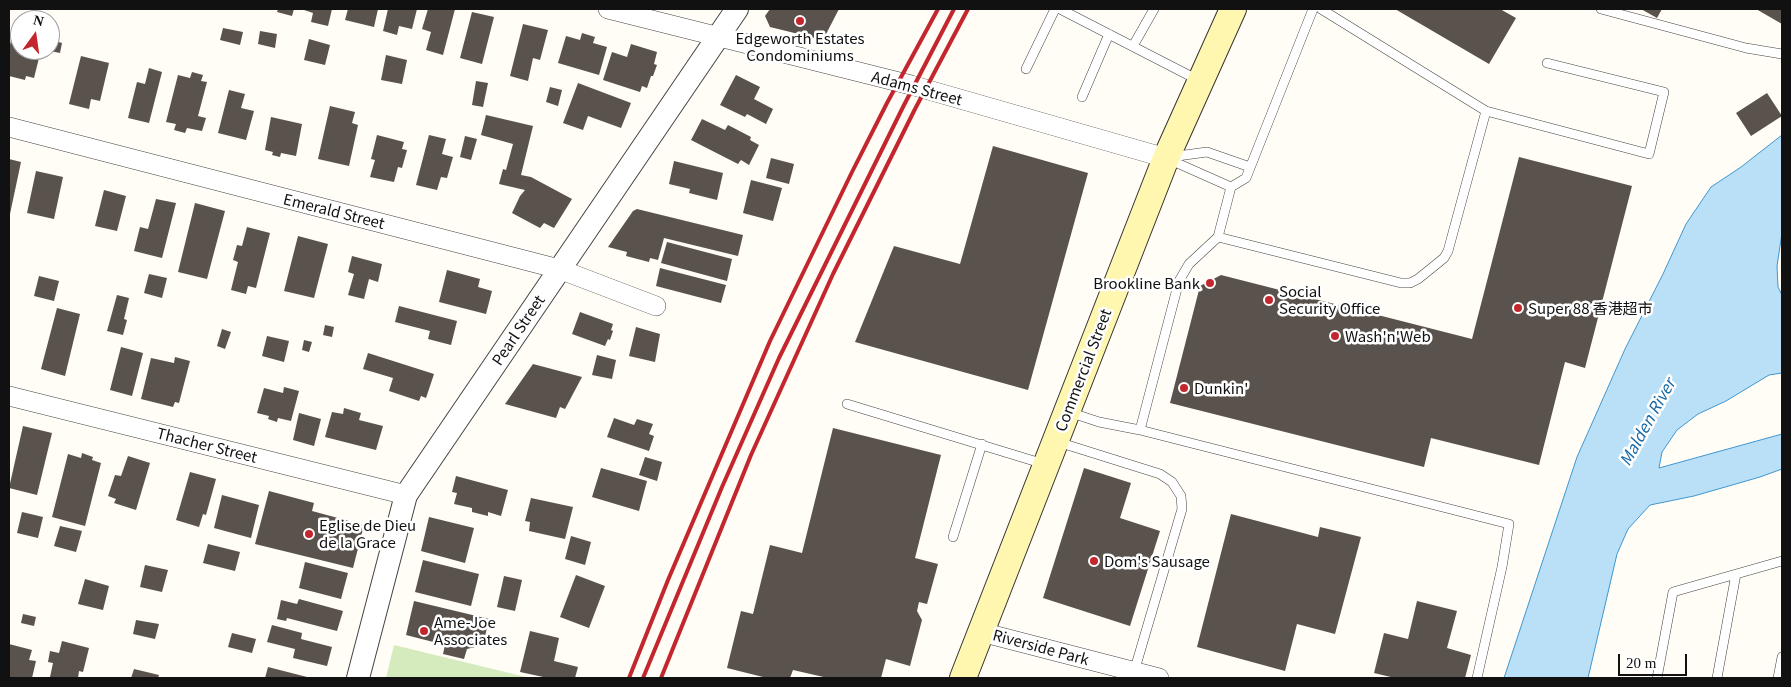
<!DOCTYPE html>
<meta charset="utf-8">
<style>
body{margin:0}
#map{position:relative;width:1791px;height:687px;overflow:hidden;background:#fffdf5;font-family:Georgia,serif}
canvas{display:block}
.frame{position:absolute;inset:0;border:10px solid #111;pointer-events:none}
.north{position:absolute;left:10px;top:10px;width:50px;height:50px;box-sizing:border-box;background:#fff;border:1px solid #a0a0a0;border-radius:50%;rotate:14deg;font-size:14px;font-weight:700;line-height:20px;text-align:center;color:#111}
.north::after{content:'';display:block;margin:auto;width:18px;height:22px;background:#c4262e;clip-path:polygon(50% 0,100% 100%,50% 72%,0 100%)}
.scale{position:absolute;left:1618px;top:654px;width:69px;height:22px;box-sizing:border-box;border:2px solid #111;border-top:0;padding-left:6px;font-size:15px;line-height:18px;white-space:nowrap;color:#111;-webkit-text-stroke:4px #fff;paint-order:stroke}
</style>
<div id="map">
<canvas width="1791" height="687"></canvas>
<div class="frame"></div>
<div class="north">N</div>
<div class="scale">20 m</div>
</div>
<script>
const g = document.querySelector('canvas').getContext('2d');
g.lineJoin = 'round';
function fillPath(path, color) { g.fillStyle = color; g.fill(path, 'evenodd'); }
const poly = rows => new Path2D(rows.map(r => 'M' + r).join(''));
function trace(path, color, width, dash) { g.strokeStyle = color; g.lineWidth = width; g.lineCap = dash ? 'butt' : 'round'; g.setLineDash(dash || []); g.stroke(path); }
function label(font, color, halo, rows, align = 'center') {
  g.font = font + ' Georgia,"Noto Sans SC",serif'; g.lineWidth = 5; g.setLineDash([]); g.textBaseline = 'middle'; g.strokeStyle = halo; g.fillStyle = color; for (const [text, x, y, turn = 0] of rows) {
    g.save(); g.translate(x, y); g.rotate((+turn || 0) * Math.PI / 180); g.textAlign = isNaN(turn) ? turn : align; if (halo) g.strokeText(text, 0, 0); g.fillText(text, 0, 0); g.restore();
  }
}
fillPath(poly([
 [394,645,530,678,386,678]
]), '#d5ebbd');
const water = poly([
 [1782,135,1782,233,1777,266,1778,287,1782,295,1782,373,1769,375,1726,401,1698,414,1677,430,1662,452,1659,468,1782,434,1782,469,1760,477,1694,496,1650,505,1628,529,1617,554,1588,678,1504,678,1577,457,1625,349,1663,274,1686,224,1711,187,1741,167,1782,135]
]);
fillPath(water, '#b9e0f7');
trace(water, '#3f96cf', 1);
fillPath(poly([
 [278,9,294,9,292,16,277,12],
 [301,9,332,9,328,26,311,22,313,13],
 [348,9,378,9,374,27,345,20],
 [388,9,417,9,412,29,399,26,397,35,383,31],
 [428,9,455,9,443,55,426,50,431,32,422,29],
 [770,9,839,9,823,40,770,27,765,16],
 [1395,9,1500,9,1516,18,1489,64],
 [1641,9,1662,9,1657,18],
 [1756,9,1782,9,1782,24],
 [472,12,494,17,482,64,460,58],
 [523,24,548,30,540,60,533,58,528,81,510,76],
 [223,28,243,32,240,45,220,40],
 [260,31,277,34,275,48,258,44],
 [582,33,595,37,593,43,607,47,599,75,558,63,566,36,580,40],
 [12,35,20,37,20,50,41,50,34,78,26,76,25,80,9,76,9,50],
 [309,39,330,45,325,65,304,60],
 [52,40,62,43,60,53,50,51],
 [631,44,657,52,654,64,657,65,653,76,651,76,647,88,642,86,640,92,603,80,612,52,627,57],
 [386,55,407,60,402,84,381,80],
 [81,56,109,63,100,101,91,99,89,109,69,104],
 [149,68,162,72,149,123,128,118,137,82,145,84],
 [192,72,203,75,201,81,207,82,198,116,206,118,202,131,187,128,185,133,174,130,176,124,166,122,178,75,190,78],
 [736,75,760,87,754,99,773,109,766,124,747,114,745,117,720,105],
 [476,81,488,83,483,107,472,105],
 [578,83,631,103,621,128,588,116,583,130,563,123],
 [550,87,562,90,558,106,546,102],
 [229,90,245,94,241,108,254,111,246,140,218,133],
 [1767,93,1782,116,1751,136,1736,113],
 [330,106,355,112,352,123,358,125,349,166,318,159],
 [486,115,533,126,521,175,531,177,572,199,554,228,544,223,540,228,512,213,520,196,525,190,499,184,503,169,506,170,513,144,481,135],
 [271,117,302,124,296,156,281,153,280,157,272,155,273,152,265,150],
 [702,119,725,130,728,125,751,137,750,140,759,145,749,165,741,160,738,164,691,140],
 [377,135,404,142,402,149,407,150,402,168,398,167,394,182,370,177,375,160,371,159],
 [429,135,446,139,442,154,453,157,447,178,441,177,437,190,416,185],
 [465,136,477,139,471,160,460,157],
 [993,146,1088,173,1028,390,855,342,894,246,960,264],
 [1519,157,1632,186,1585,368,1565,362,1539,465,1431,438,1424,467,1170,403,1200,286,1221,275,1472,339],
 [771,158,794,164,789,184,766,178],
 [9,159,21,162,10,214,9,213],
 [674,161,723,173,717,200,689,193,690,189,669,184],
 [36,171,63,177,54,219,27,213],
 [751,180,782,188,773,221,743,213],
 [104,190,126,196,117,231,95,226],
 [156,199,176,203,162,258,134,251,140,227,148,229],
 [195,203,225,211,207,279,178,272],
 [637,209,743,235,738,256,664,238,658,260,650,258,649,262,626,256,627,252,608,247,633,211],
 [247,227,270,233,256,288,248,286,246,294,231,290,238,262,233,260,237,245,242,246],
 [298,236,328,244,314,298,284,291],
 [667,242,732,259,727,281,661,263],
 [352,256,382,264,378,282,369,279,364,299,348,295,354,274,348,272],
 [660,268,726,285,721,303,656,286],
 [447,270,480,279,478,287,492,291,486,314,439,302],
 [149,274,167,278,162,298,144,293],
 [39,276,59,281,54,301,34,296],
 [117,295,129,298,124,319,127,320,123,335,107,331],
 [399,306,457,321,451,345,428,339,430,331,395,322],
 [57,308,80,314,65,376,41,369],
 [580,312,613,324,611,330,613,331,610,340,608,339,605,346,572,334],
 [325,325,334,327,332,337,323,335],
 [636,327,660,334,655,362,629,356],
 [222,329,231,332,225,349,217,346],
 [267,336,289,341,284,362,262,356],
 [304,340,312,342,309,352,302,350],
 [121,347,143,353,132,396,110,390],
 [368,353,434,374,426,398,421,396,419,401,389,391,393,378,363,369],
 [597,355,616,360,612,379,592,375],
 [175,357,190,361,179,403,175,402,173,407,141,399,151,358,174,363],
 [533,364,582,377,565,409,560,407,556,418,505,404],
 [284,387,299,391,291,421,278,418,277,422,268,419,269,416,257,413,264,388,283,393],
 [344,408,361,413,359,420,383,426,376,450,325,437,332,412,343,414],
 [299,413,321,419,314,446,293,440],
 [614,418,634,425,637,419,653,424,649,434,654,436,649,451,607,437],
 [23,426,52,433,37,495,9,488],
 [833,428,941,455,915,558,938,564,927,604,919,602,917,611,922,620,910,666,886,659,881,678,828,678,793,670,790,678,767,678,727,668,741,611,753,614,770,545,802,553],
 [82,453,93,457,92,460,101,463,85,526,52,517,68,454,81,458],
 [128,456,150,463,136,510,114,503,116,499,108,496,115,475,121,476],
 [645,457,662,462,657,481,639,475],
 [601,468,647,481,639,511,592,497],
 [1084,468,1131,483,1120,518,1160,531,1130,626,1043,598],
 [190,472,216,479,206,515,203,514,199,527,176,520],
 [456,476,508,490,501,516,488,512,488,516,472,512,472,508,454,504,457,493,452,492],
 [269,491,314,503,312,511,364,525,353,568,255,544],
 [222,495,259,505,251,538,214,528],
 [531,498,573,507,565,539,529,531,530,522,525,521],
 [22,512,43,517,38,538,17,533],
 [1231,514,1318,537,1320,527,1361,537,1335,634,1297,624,1285,671,1197,647],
 [429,517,474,528,465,563,421,551],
 [60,526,82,531,76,552,54,546],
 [571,536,591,542,585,565,565,559],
 [208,544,240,552,235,571,203,563],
 [423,560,479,574,471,606,415,592],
 [305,562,348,573,341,599,299,588],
 [145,565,168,570,162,592,140,587],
 [576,575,605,586,589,628,560,617],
 [504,576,522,580,515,611,497,607],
 [85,579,109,586,103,610,78,604],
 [299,599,343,611,337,631,287,618,286,621,277,619,281,600,297,604],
 [414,601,489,619,483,645,467,649,464,659,443,654,445,645,406,635],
 [1417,601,1457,611,1447,648,1471,655,1465,678,1395,678,1374,673,1384,633,1408,639],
 [23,614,36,617,34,626,21,623],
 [136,620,159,624,155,639,133,634],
 [272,625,302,633,301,639,332,647,327,666,293,658,295,649,267,642],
 [530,631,559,638,554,661,578,667,575,678,548,678,520,672],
 [232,633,256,639,252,653,228,647],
 [62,641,89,648,83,672,79,671,78,678,50,677,53,663,48,662,50,651,59,653],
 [9,644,32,650,29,660,36,661,32,678,9,678],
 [268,667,311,678,265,678],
 [134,669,159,675,158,678,131,678]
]), '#5a524d');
const service = poly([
 [1060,9,1198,80],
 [1313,9,1246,178,1231,187,1218,237,1401,283,1410,283,1418,279,1444,258,1448,251,1486,111,1649,154,1664,92,1547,63],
 [1321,9,1486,111],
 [1601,9,1746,48,1782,54],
 [1133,46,1154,9],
 [1026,69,1055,9],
 [1082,97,1109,34],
 [1170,157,1207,152,1250,167],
 [1168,159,1231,187],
 [847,404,1044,464],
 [1069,412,1099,422,1140,430,1509,524,1502,567,1477,678],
 [1140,430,1179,281,1189,264,1218,237],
 [1058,442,1160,474,1172,482,1181,496,1182,509,1134,672],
 [953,537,982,444],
 [1657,678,1673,592,1782,561],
 [1717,678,1736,574],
 [1778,678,1782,657]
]);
const minor = poly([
 [608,9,911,85,1166,158],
 [9,127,559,269,656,306],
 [9,396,406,495],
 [981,632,1159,678]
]);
const tertiary = poly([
 [358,678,406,495,737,9]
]);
const secondary = poly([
 [963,678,1166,158,1233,9]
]);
trace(service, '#444', 10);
trace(minor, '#444', 20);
trace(tertiary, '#444', 24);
trace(secondary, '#333', 28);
trace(service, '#fff', 9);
trace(minor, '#fff', 19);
trace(tertiary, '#fff', 22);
trace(secondary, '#fff6b0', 26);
trace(poly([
 [629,678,668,580,770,341,852,172,887,103,938,9],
 [643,678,722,487,779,358,903,107,954,9],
 [661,678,751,455,833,274,915,109,968,9]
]), '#c4262e', 4);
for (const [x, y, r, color] of [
 [800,21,5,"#c4262e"],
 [1210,283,5,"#c4262e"],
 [1269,300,5,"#c4262e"],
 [1518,308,5,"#c4262e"],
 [1335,336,5,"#c4262e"],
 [1184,388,5,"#c4262e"],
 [309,534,5,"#c4262e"],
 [1094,561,5,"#c4262e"],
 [424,631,5,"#c4262e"]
]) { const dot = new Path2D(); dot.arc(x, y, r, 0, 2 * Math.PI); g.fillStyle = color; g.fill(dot); trace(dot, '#fff', 2); }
label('15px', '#111', '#fff', [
 ["Edgeworth Estates",800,38,"center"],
 ["Condominiums",800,55,"center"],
 ["Brookline Bank",1200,283,"right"],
 ["Social",1279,291],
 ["Security Office",1279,308],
 ["Super 88 香港超市",1528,308],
 ["Wash'n'Web",1345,336],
 ["Dunkin'",1194,388],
 ["Eglise de Dieu",319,525],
 ["de la Grace",319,542],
 ["Dom's Sausage",1104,561],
 ["Ame-Joe",434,622],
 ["Associates",434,639]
], 'left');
label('15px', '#111', '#fff', [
 ["Adams Street",917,88,15],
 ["Emerald Street",334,211,14],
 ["Pearl Street",518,330,-56],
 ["Commercial Street",1083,370,-69],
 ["Thacher Street",207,445,14],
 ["Riverside Park",1041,647,15]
]);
label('italic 16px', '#1768a6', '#fff', [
 ["Malden River",1647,422,-61]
]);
</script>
